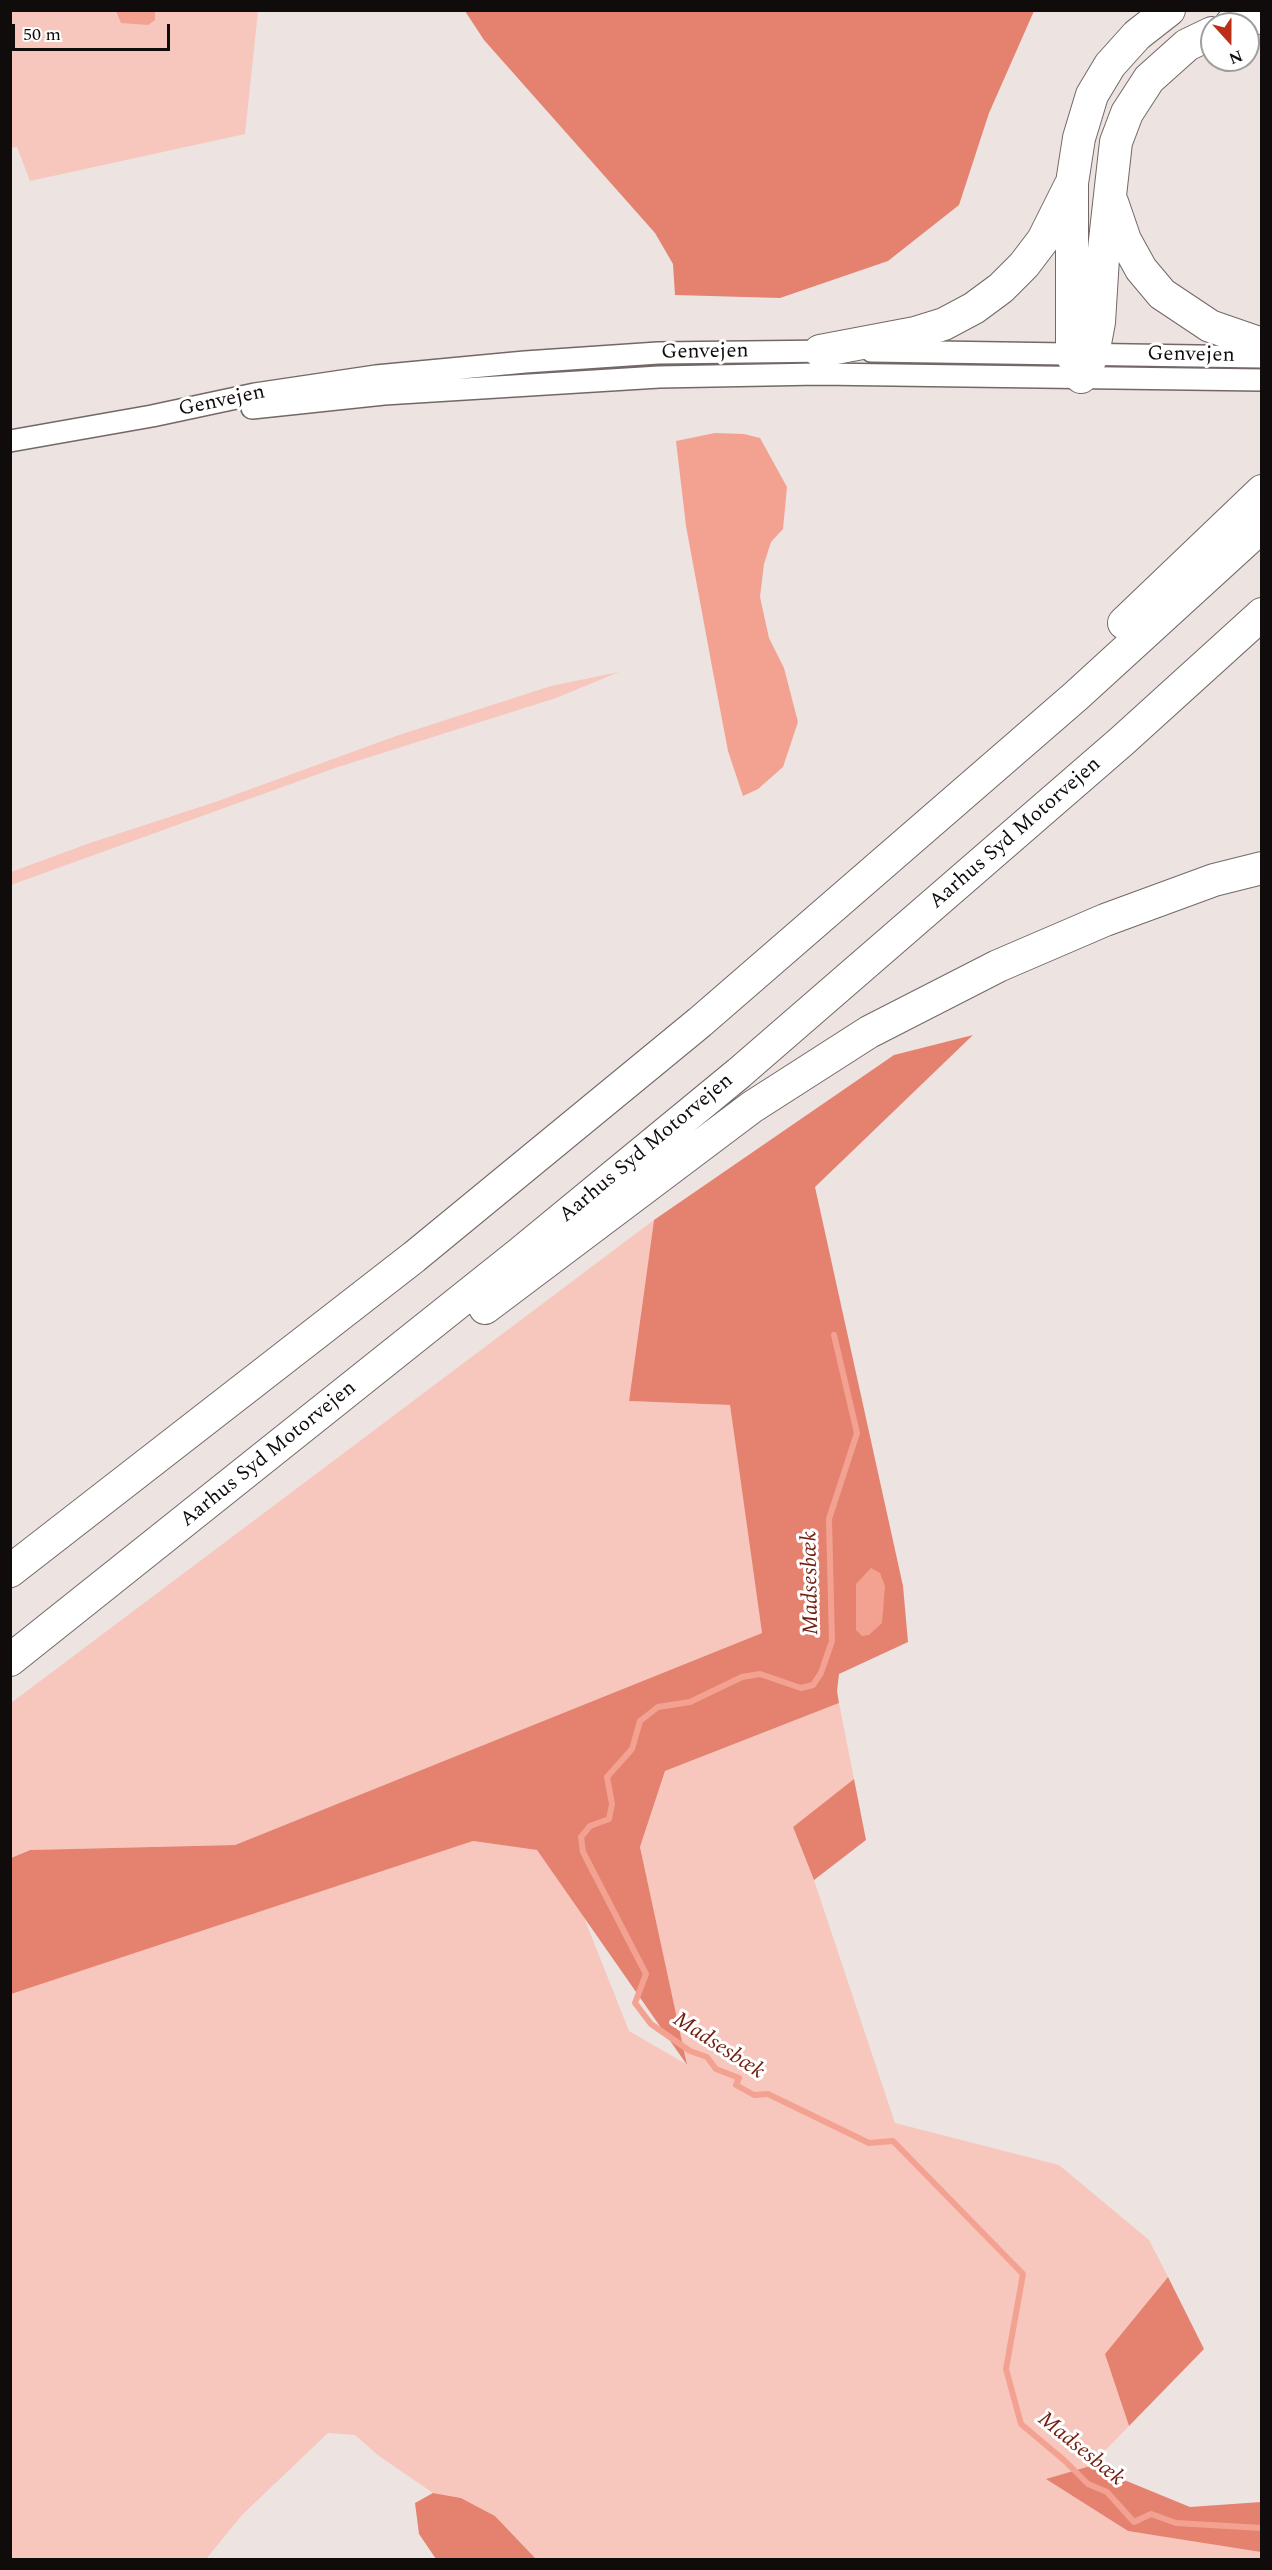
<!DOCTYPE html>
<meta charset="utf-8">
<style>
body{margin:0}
#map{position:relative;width:1272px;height:2570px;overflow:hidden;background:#ede3e1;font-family:Spectral,serif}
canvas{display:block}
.frame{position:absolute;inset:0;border:12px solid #100c0c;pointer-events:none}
.north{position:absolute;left:1200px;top:12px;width:60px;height:60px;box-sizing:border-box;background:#fff;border:2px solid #9f9e9e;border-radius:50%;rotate:159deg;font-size:16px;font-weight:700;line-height:24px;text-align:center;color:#100c0c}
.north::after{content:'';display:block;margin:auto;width:21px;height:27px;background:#bb2f18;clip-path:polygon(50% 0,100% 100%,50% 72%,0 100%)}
.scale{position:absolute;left:12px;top:24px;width:158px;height:27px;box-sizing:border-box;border:3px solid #100c0c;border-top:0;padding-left:8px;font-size:18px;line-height:21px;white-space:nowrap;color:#100c0c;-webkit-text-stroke:4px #fff;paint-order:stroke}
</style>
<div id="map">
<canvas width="1272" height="2570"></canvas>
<div class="frame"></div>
<div class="north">N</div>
<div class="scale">50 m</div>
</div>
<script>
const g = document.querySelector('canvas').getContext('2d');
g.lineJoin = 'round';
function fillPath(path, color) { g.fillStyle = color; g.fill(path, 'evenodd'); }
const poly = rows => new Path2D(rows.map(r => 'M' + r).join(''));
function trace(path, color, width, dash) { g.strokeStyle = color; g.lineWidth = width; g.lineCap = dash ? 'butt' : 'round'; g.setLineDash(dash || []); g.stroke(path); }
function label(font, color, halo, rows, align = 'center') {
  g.font = font + ' Spectral,serif'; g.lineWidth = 6; g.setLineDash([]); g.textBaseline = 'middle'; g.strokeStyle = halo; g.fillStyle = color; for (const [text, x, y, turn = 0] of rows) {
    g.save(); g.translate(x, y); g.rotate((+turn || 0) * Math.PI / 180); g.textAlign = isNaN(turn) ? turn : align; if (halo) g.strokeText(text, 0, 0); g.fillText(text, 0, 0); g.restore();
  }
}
fillPath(poly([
 [11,11,258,11,245,134,30,181,17,147,11,148],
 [619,672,556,698,335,768,11,885,11,872,87,844,218,801,396,736,551,686],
 [654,1220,629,1401,730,1405,762,1633,235,1845,29,1850,11,1858,11,1703],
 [839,1703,854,1779,793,1827,814,1880,895,2123,1059,2165,1149,2240,1168,2277,1106,2354,1129,2426,1090,2466,1047,2479,1128,2531,1235,2546,1261,2552,1261,2559,536,2559,495,2516,461,2498,433,2493,379,2456,355,2435,328,2433,242,2515,206,2559,11,2559,10,1994,473,1841,537,1850,583,1915,629,2031,686,2064,640,1847,665,1771]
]), '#f7c7bd');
fillPath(poly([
 [465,11,1034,11,989,113,959,205,888,261,780,298,675,295,673,264,655,233,484,40],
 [973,1035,815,1187,903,1586,908,1642,839,1674,837,1691,839,1703,665,1771,640,1847,687,2065,537,1850,473,1841,11,1994,11,1858,30,1850,235,1845,762,1633,730,1405,629,1401,654,1220,894,1055],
 [854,1779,866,1840,814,1880,793,1827],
 [1168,2277,1204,2349,1129,2426,1105,2354],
 [1090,2466,1190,2507,1261,2502,1261,2552,1128,2531,1046,2479],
 [433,2493,461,2498,495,2516,536,2559,436,2559,419,2534,415,2503]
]), '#e4826f');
fillPath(poly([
 [116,11,155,11,155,20,148,25,121,23],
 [715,433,744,434,760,438,787,487,783,529,771,542,764,564,760,597,769,638,784,668,798,722,783,767,758,789,743,796,728,751,713,672,686,526,676,441],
 [871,1568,880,1573,885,1586,882,1623,869,1635,862,1636,856,1630,856,1584]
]), '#f3a292');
trace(poly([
 [834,1335,857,1433,829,1519,832,1641,821,1673,813,1685,801,1688,760,1674,742,1677,690,1702,658,1707,640,1721,632,1749,607,1777,612,1804,609,1819,590,1826,581,1837,583,1852,646,1974,635,2003,651,2024,690,2051,707,2057,716,2069,739,2078,736,2085,754,2095,768,2094,869,2143,893,2141,1023,2274,1006,2369,1021,2424,1065,2461,1088,2484,1107,2492,1134,2522,1151,2514,1176,2523,1262,2528]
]), '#f3a292', 6);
const minor = poly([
 [871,351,1262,357],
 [252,408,384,394,659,377,819,374,1262,380],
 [10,441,152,416,255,394,376,376,525,362,658,353,834,351]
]);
const highway = poly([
 [1231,24,1262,17],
 [1112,202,1125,240,1141,269,1162,294,1210,326,1262,344],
 [820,351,915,333,944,324,974,308,1001,288,1024,265,1043,240,1070,186],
 [1081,377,1072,354,1072,183,1079,138,1092,95,1110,65,1137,35,1169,10],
 [1081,377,1093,354,1099,322,1103,258,1116,142,1127,113,1149,79,1187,45,1212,33],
 [1124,623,1262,491],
 [485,1308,752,1107,869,1032,998,966,1105,920,1214,880,1262,868],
 [10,1571,414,1257,700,1022,1076,696,1262,526],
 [10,1660,519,1254,739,1073,1122,741,1262,614]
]);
trace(minor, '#726967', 24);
trace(highway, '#726967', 34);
trace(minor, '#fff', 21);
trace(highway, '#fff', 32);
label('21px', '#100c0c', '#fff', [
 ["Genvejen",705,353,-1],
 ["Genvejen",1191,356,1],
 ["Genvejen",222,402,-12],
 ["Aarhus Syd Motorvejen",1016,834,-41],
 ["Aarhus Syd Motorvejen",647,1149,-40],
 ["Aarhus Syd Motorvejen",269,1455,-39]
]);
label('italic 22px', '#731c0d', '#fff', [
 ["Madsesbæk",812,1583,-91],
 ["Madsesbæk",718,2047,33],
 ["Madsesbæk",1080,2450,39]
]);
</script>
